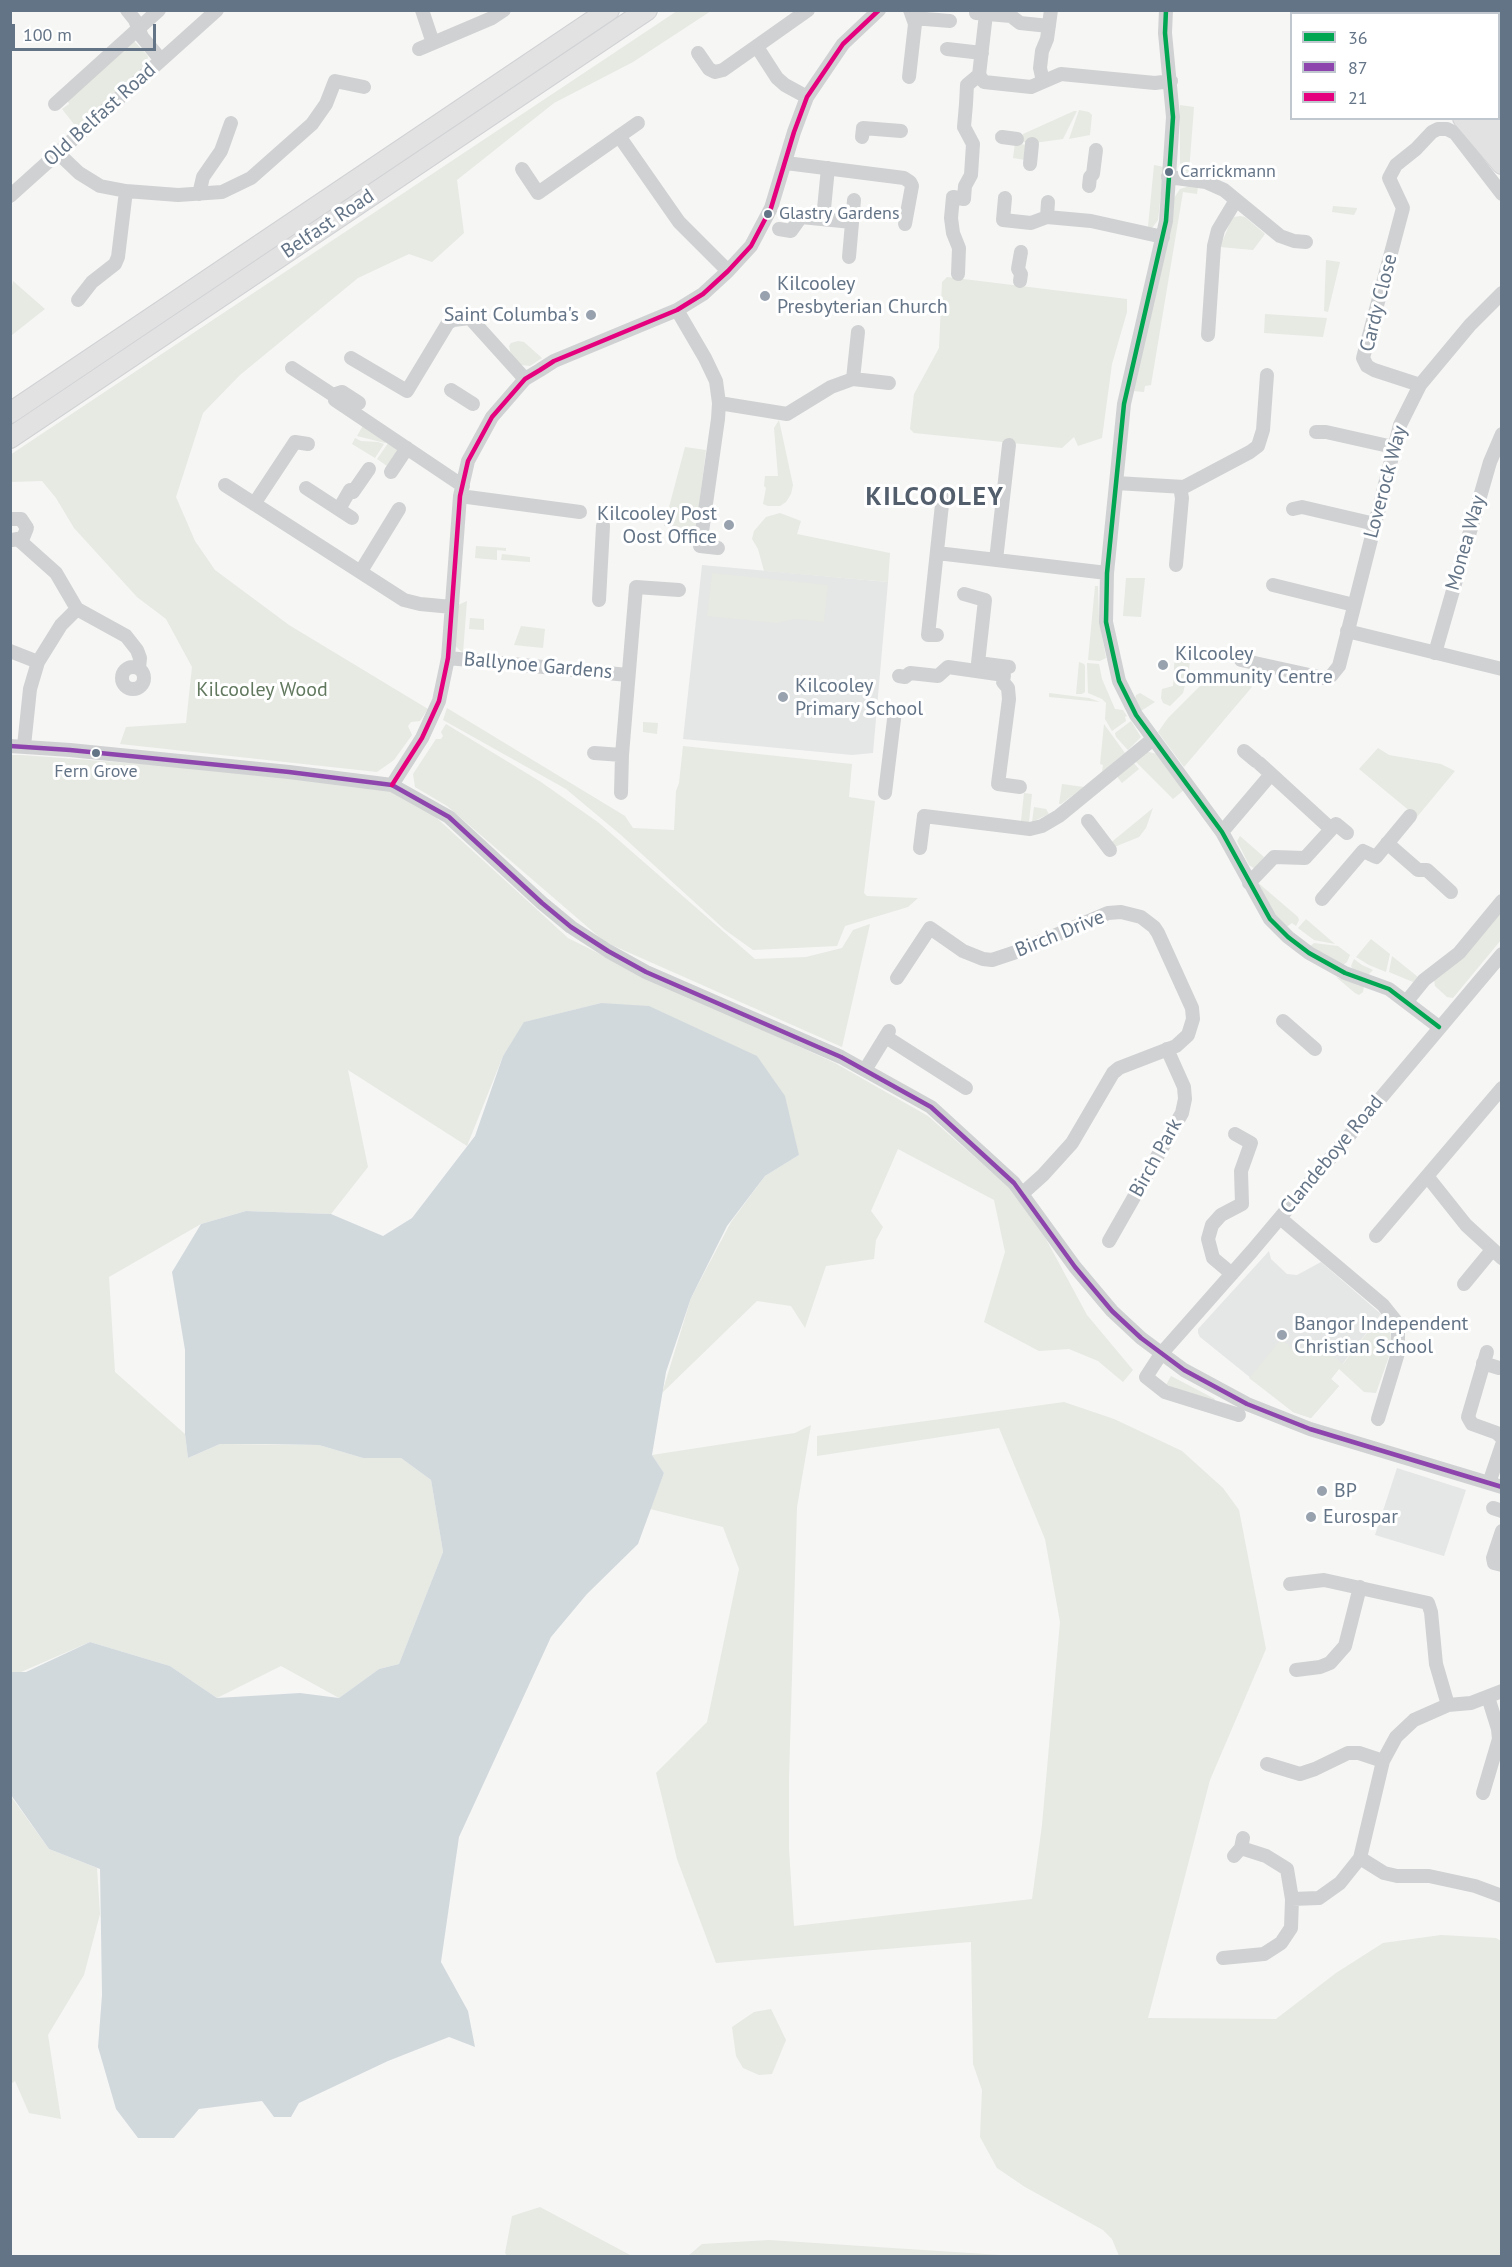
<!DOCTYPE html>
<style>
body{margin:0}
#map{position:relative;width:1512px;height:2267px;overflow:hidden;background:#f6f6f5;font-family:"PT Sans",sans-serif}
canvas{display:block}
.frame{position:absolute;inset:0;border:12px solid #647487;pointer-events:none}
.legend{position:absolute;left:1290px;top:12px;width:210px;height:108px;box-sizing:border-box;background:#fff;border:2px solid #c1c7cf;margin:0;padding:8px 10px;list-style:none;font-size:18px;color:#647487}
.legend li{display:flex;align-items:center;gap:12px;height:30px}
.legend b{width:30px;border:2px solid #c1c7cf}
.scale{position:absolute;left:12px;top:24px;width:144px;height:27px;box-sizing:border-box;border:3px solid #647487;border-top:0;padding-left:8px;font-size:18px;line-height:21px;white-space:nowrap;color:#647487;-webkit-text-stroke:4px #fff;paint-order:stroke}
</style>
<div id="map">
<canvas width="1512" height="2267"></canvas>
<div class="frame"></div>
<ul class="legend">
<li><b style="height:8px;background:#00a651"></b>36</li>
<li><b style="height:8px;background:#8e44ad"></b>87</li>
<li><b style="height:8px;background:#e5007d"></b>21</li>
</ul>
<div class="scale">100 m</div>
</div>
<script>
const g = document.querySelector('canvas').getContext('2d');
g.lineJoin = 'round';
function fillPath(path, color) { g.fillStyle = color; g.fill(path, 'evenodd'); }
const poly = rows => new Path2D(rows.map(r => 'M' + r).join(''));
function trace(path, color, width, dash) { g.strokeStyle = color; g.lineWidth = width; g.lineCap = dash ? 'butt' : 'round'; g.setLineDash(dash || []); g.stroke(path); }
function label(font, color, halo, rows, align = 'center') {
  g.font = font + ' "PT Sans",sans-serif'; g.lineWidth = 6; g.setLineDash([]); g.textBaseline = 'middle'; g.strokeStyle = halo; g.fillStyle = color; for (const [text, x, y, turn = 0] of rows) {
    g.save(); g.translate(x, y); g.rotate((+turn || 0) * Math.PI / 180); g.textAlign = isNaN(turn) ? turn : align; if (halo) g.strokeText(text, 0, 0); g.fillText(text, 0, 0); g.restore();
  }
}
fillPath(poly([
 [702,565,888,582,873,753,852,755,683,739],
 [1269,1251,1271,1259,1287,1274,1297,1275,1321,1262,1381,1314,1331,1379,1339,1386,1311,1418,1293,1412,1200,1337,1198,1333,1198,1329],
 [1397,1468,1466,1490,1444,1556,1375,1535]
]), '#e5e6e6');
fillPath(poly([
 [677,11,711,11,633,62,554,103,457,180,464,233,432,262,409,254,358,278,240,375,203,413,176,497,195,541,215,570,289,625,428,709,420,721,411,722,408,726,412,735,394,760,377,772,120,744,126,727,186,723,192,667,166,619,137,597,74,528,56,498,42,481,11,482,10,455],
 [134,41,148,56,147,63,77,128,62,109,69,104,67,99],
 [1180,105,1194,107,1189,172,1185,171,1180,163],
 [1079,110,1089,112,1092,115,1090,135,1069,139],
 [1074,111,1077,111,1063,139,1034,143,1022,142,1023,134],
 [1015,143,1027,145,1025,160,1013,158],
 [1154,165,1164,167,1158,220,1152,228,1148,227],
 [1190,186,1198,187,1197,194,1183,192,1151,385,1145,386,1144,392,1133,391,1174,198,1180,189],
 [1333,206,1357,208,1357,209,1354,215,1332,212],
 [1240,216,1245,217,1265,234,1253,250,1220,247,1230,223,1234,217],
 [1326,260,1340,262,1328,312,1324,311],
 [947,277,1127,299,1127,312,1112,364,1102,438,1078,446,1074,437,1062,448,914,433,910,429,914,394,939,348,942,282],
 [13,281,45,309,12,335,10,298],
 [1265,314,1327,318,1323,337,1264,333],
 [518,341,524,342,542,358,530,366,521,365,511,355,509,346,511,343],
 [779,420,793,485,791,494,786,502,780,506,768,506,763,504,766,488,764,486,765,476,778,476,774,428],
 [365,422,389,438,385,443,357,436],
 [355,438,361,441,378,442,384,444,375,458,352,444],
 [391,439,401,445,387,466,377,459],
 [685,447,706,450,696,529,664,526],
 [780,513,801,521,797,534,890,553,888,582,764,571,758,549,752,539,754,531,766,517],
 [476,546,506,548,506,551,497,550,497,560,475,558],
 [502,554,530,557,530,562,501,560],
 [712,573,828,585,824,622,795,619,777,623,707,616],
 [1126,578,1145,578,1141,617,1123,616],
 [1095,586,1098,586,1099,619,1106,658,1100,661,1088,660],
 [467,601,463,653,455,646,458,605],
 [470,618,484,619,484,630,469,629],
 [521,626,545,629,543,648,514,645],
 [1175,650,1191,651,1189,670,1183,693,1170,706,1163,703,1161,698,1162,689,1173,686],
 [1079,662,1084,664,1085,666,1085,692,1082,694,1076,694],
 [1087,663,1099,664,1102,679,1115,709,1123,710,1127,716,1125,717,1126,721,1112,731,1105,719,1106,703,1102,699,1088,693],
 [1213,677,1249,681,1252,687,1184,767,1158,732,1168,718,1202,684],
 [1049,693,1089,698,1100,702,1049,697],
 [1140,693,1155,702,1141,711,1135,699,1136,695],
 [447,708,625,816,633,828,674,830,676,791,679,783,683,746,852,764,849,797,875,801,864,893,867,896,918,898,908,907,845,926,837,946,753,950,725,930,621,835,566,789,443,720],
 [1131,721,1141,737,1128,750,1116,737,1115,733],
 [643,722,658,723,657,734,643,732],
 [446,724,541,782,599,823,755,959,806,957,842,948,853,930,870,924,842,1047,605,942,447,806,415,787,413,774,436,739,441,739,443,736,441,732],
 [1104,724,1125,753,1102,772,1103,765,1100,764],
 [1378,748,1389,755,1441,764,1455,771,1417,817,1359,769],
 [1145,751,1157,754,1184,790,1173,799,1134,760],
 [11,755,22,755,290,775,387,788,428,810,568,938,640,974,835,1063,928,1116,1026,1202,1087,1315,1133,1370,1123,1382,1098,1361,1069,1349,1039,1351,984,1322,1005,1252,994,1200,898,1149,871,1211,883,1227,876,1240,874,1259,826,1266,805,1328,791,1306,757,1301,662,1393,691,1298,731,1222,765,1176,799,1155,601,1003,525,1022,503,1056,467,1146,348,1070,368,1167,331,1214,246,1211,201,1224,109,1277,115,1372,185,1434,188,1458,220,1444,319,1445,363,1458,401,1458,431,1480,443,1552,399,1664,379,1669,339,1698,281,1666,217,1698,170,1666,90,1642,21,1672,11,1672],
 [1132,761,1139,769,1122,783,1116,775],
 [1062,784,1084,787,1061,804,1059,804],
 [1024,793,1032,794,1029,822,1021,821],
 [1034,807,1046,809,1049,814,1032,822],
 [1153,808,1146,828,1139,837,1112,848,1108,845],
 [1240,836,1264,857,1255,869,1249,865,1237,841],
 [1256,881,1298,917,1299,920,1296,926,1292,923,1285,928,1271,910],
 [1501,908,1501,940,1453,998,1447,997,1435,986,1434,980],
 [1306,919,1335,944,1314,940,1298,928],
 [1371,939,1390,954,1386,972,1369,965,1356,957],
 [1314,943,1338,946,1350,955,1347,962,1343,965,1308,948],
 [1392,956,1418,977,1413,982,1389,972],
 [1354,959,1362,965,1373,970,1368,975,1353,970,1351,966],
 [1336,977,1364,986,1363,992,1359,995,1355,993],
 [1382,1319,1385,1320,1390,1329,1392,1348,1376,1393,1364,1392,1339,1369,1331,1379,1339,1386,1311,1418,1293,1412,1249,1378,1281,1339,1298,1353,1311,1337,1343,1364,1370,1329,1376,1327],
 [1171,1376,1215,1399,1214,1402,1166,1385],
 [1064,1402,1114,1419,1182,1451,1223,1488,1239,1510,1266,1649,1210,1780,1148,2018,1276,2019,1336,1973,1383,1943,1441,1935,1496,1938,1501,1941,1501,2256,1119,2256,1112,2239,1103,2230,1025,2187,997,2168,980,2137,982,2090,973,2064,971,1942,716,1963,677,1859,656,1773,707,1722,739,1569,723,1527,650,1509,664,1473,652,1455,795,1433,811,1425,797,1507,789,1778,789,1849,794,1926,1032,1899,1042,1825,1060,1622,1045,1539,999,1428,817,1456,817,1436],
 [10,1795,49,1849,97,1868,100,1914,84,1975,48,2035,61,2119,29,2113,15,2081,11,2084],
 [771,2009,786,2040,772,2074,759,2075,743,2068,736,2056,732,2027,754,2012],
 [540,2207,632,2256,507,2256,505,2253,512,2216],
 [769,2240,1016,2256,688,2256,702,2244]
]), '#e6eae3');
fillPath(poly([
 [601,1003,649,1006,757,1056,785,1096,799,1155,765,1176,727,1226,691,1298,666,1372,652,1455,664,1473,638,1544,587,1594,551,1637,459,1837,441,1962,468,2011,475,2047,449,2037,388,2061,299,2103,291,2117,274,2117,262,2101,199,2109,174,2138,138,2138,116,2109,98,2047,102,1995,100,1869,49,1849,11,1795,11,1672,26,1672,90,1642,170,1666,217,1698,300,1693,339,1698,379,1669,399,1664,443,1552,431,1480,401,1458,363,1458,319,1445,265,1444,220,1444,188,1458,185,1434,185,1350,172,1272,201,1224,246,1211,331,1214,383,1236,412,1218,475,1136,503,1056,524,1022]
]), '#d2d9dd');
const highway = poly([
 [1377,10,1379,14],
 [1399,10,1401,14],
 [1463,118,1502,164],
 [1486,118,1502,137],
 [10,413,609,10],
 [10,438,647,10]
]);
trace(highway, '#d1d2d4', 22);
trace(poly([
 [127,10,135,20,142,37,161,60],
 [422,10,433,43],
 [1166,10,1165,33,1173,117,1166,221,1124,404,1107,573,1106,622,1119,681,1136,715,1222,832,1270,919,1288,937,1309,953,1345,973,1389,989,1439,1027],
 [1463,10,1463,14],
 [976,13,1011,16,1020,23,1049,26],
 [986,14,979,75,984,82,1031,87,1061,74,1155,83,1171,81],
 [913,18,950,21],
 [757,47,777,78,785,85,807,97],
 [419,49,492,18,504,10],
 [947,49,982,53],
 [698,53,709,69,715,72,723,70,808,10],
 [1498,60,1502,63],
 [909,77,915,24,910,10],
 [1043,81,1040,68,1042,51,1047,39,1051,10],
 [1498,84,1502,81],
 [55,104,159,10],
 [619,136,679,222,728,271],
 [862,137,863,128,901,131],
 [1002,137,1017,139],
 [58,153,79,173,100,186,126,191,178,195,222,192,251,178,312,124,326,104,335,81,364,87],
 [786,163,904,178,910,182,912,186,905,224],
 [1030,164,1032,144],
 [522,169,538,193,638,123],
 [1168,177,1206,182,1224,190,1280,236,1294,241,1306,242],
 [1089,186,1090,177,1093,174,1096,150],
 [199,194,203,177,221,151,231,123],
 [10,196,217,10],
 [1005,198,1003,220,1031,223,1047,217,1091,221,1163,237],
 [1047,217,1048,202],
 [823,219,828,168],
 [779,229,791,231,801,217,852,222],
 [849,257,854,200],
 [958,274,959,248,953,233,951,218,953,197,964,199,965,186,971,175,973,144,964,127,966,104,967,85,979,75],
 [1020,281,1021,274,1018,269,1021,252],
 [78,300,92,282,115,264,118,257,126,191],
 [677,310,705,358,716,381,719,403,718,419,700,546,718,548],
 [1208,335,1214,246,1218,230,1236,200],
 [351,358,407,391,448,323,453,320,470,318,525,379],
 [292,368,333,395,342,392,359,403],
 [853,379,858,332],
 [1420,385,1374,370,1367,366,1363,358,1403,208,1389,178,1396,165,1416,149,1432,132,1438,129,1447,129,1455,133,1502,194],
 [451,390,473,404],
 [336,394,335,400,463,486],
 [719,403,787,414,831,387,853,379,889,383],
 [1316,432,1326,432,1393,447],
 [391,472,407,448],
 [1116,483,1184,487,1250,452,1258,446,1263,430,1267,375],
 [225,485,404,600,420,604,452,607],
 [306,488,352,518],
 [460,496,580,512],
 [254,504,295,442,308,444],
 [339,509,350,490,353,492,369,469],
 [1293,509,1302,507,1375,524],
 [10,519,21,519,27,528,23,538,12,540],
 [19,540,56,573,77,609,126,636,137,650,140,658,139,668],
 [937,553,1107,573],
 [996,560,1009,445],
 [1176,565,1182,498,1180,487],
 [361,571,399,509],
 [1273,585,1354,605],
 [964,594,985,600,978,663,1009,667],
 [599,600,603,526],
 [1347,631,1502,669],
 [937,635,928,635,943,495],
 [10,651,38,662],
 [1435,653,1490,462,1502,434],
 [448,658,628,675],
 [1241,660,1323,678,1331,676,1339,666,1400,425,1420,385,1470,325,1502,293],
 '122 678a11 11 0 1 1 22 0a11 11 0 1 1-22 0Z',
 [899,676,905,677,910,673,938,676,948,667,1004,675,1003,682,1008,688,1009,699,998,784,1020,787],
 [10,746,70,750,289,772,392,785,449,817,542,903,571,927,608,951,646,972,841,1057,931,1107,1014,1183,1075,1267,1112,1311,1141,1338,1184,1370,1247,1404,1310,1429,1502,1487],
 [24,746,30,689,38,662,61,625,77,609],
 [1244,751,1256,761],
 [594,753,622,755],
 [1259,763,1331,829],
 [392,785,422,738,439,701,448,658,460,496,468,461,492,417,525,379,540,370,554,361,677,310,703,294,728,271,751,246,771,208,794,132,807,97,843,44,879,10],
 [621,793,622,755,636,587,679,590],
 [885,793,895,711],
 [1088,821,1110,850],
 [1222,832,1267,779,1273,776],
 [1387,843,1418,870,1427,870,1451,892],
 [920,848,924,816,1030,829,1042,826,1059,816,1153,739],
 [1249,883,1274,857,1305,858,1336,824,1347,833],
 [1322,899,1363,851,1376,857,1410,816],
 [897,978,930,928,963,951,983,959,992,960,1016,952,1108,913,1121,912,1141,917,1154,927,1158,933,1192,1008,1193,1019,1188,1035,1176,1046,1119,1068,1113,1073,1072,1143,1043,1175,1023,1193],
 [1407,1001,1424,980,1459,953,1502,901],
 [1283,1021,1315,1049],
 [886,1037,966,1088],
 [865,1070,889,1031],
 [1427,1176,1466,1225,1502,1258],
 [1280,1218,1383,1305,1395,1320,1398,1333,1398,1353,1378,1419],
 [1376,1236,1502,1088],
 [1109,1241,1182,1113,1185,1099,1184,1087,1167,1049],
 [1232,1274,1213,1258,1208,1239,1212,1225,1221,1215,1242,1204,1241,1171,1251,1143,1235,1134],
 [1464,1284,1492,1250],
 [1487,1352,1468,1417,1472,1424,1497,1433,1502,1438],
 [1483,1363,1499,1368],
 [1239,1415,1165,1392,1146,1377,1161,1354,1252,1251,1502,954],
 [1489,1483,1502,1445],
 [1493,1508,1502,1511],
 [1502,1531,1493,1558,1494,1563,1502,1565],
 [1290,1584,1324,1580,1428,1603,1431,1612,1436,1664,1448,1705],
 [1296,1670,1320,1667,1330,1663,1345,1646,1360,1587],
 [1267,1764,1300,1774,1315,1769,1348,1753,1359,1753,1383,1761],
 [1483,1793,1499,1739,1498,1729,1488,1697],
 [1234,1856,1241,1848,1243,1838],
 [1360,1858,1384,1873,1397,1876,1429,1876,1475,1886,1502,1896],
 [1292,1899,1319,1898,1340,1883,1360,1858,1383,1761,1396,1737,1414,1720,1448,1705,1471,1703,1502,1691],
 [1223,1958,1264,1954,1281,1943,1291,1928,1292,1899,1287,1869,1266,1856,1241,1848]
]), '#d0d1d2', 14);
trace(highway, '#e2e2e3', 20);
trace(poly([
 [1166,10,1165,33,1173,117,1166,221,1124,404,1107,573,1106,622,1119,681,1136,715,1222,832,1270,919,1288,937,1309,953,1345,973,1389,989,1439,1027]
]), '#00a651', 4.5);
trace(poly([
 [10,746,70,750,289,772,392,785,449,817,542,903,571,927,608,951,646,972,841,1057,931,1107,1014,1183,1075,1267,1112,1311,1141,1338,1184,1370,1247,1404,1310,1429,1502,1487]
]), '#8e44ad', 4.5);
trace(poly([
 [392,785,422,738,439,701,448,658,460,496,468,461,492,417,525,379,540,370,554,361,677,310,703,294,728,271,751,246,771,208,794,132,807,97,843,44,879,10]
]), '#e5007d', 4.5);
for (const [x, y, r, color] of [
 [1169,172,5,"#647487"],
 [768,214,5,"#647487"],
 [765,296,6,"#97a2ae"],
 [591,315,6,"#97a2ae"],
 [729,525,6,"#97a2ae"],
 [1163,665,6,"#97a2ae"],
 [783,697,6,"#97a2ae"],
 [96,753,5,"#647487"],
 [1282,1335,6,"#97a2ae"],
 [1322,1491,6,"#97a2ae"],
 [1311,1517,6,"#97a2ae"]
]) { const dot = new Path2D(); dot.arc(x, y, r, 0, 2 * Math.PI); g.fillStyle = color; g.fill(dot); trace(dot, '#fff', 2); }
label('18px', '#647487', '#fff', [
 ["Carrickmann",1180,172],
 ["Glastry Gardens",779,214],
 ["Fern Grove",96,772,"center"]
], 'left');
label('20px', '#647487', '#fff', [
 ["Old Belfast Road",100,115,-42],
 ["Belfast Road",328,224,-34],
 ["Cardy Close",1379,303,-76],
 ["Loverock Way",1386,482,-75],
 ["Monea Way",1466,543,-74],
 ["Ballynoe Gardens",538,666,5],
 ["Birch Drive",1060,934,-22],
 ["Clandeboye Road",1332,1155,-50],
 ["Birch Park",1156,1158,-61]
]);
label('20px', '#647487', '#fff', [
 ["Kilcooley",777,284],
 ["Presbyterian Church",777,307],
 ["Saint Columba's",579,315,"right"],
 ["Kilcooley Post",717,514,"right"],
 ["Oost Office",717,537,"right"],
 ["Kilcooley",1175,654],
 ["Community Centre",1175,677],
 ["Kilcooley",795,686],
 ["Primary School",795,709],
 ["Bangor Independent",1294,1324],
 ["Christian School",1294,1347],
 ["BP",1334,1491],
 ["Eurospar",1323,1517]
], 'left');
label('20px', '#62795f', '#fff', [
 ["Kilcooley Wood",262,690]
]);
g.letterSpacing = '1.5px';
label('bold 26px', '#525e6c', '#fff', [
 ["KILCOOLEY",935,498]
]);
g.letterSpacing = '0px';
</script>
